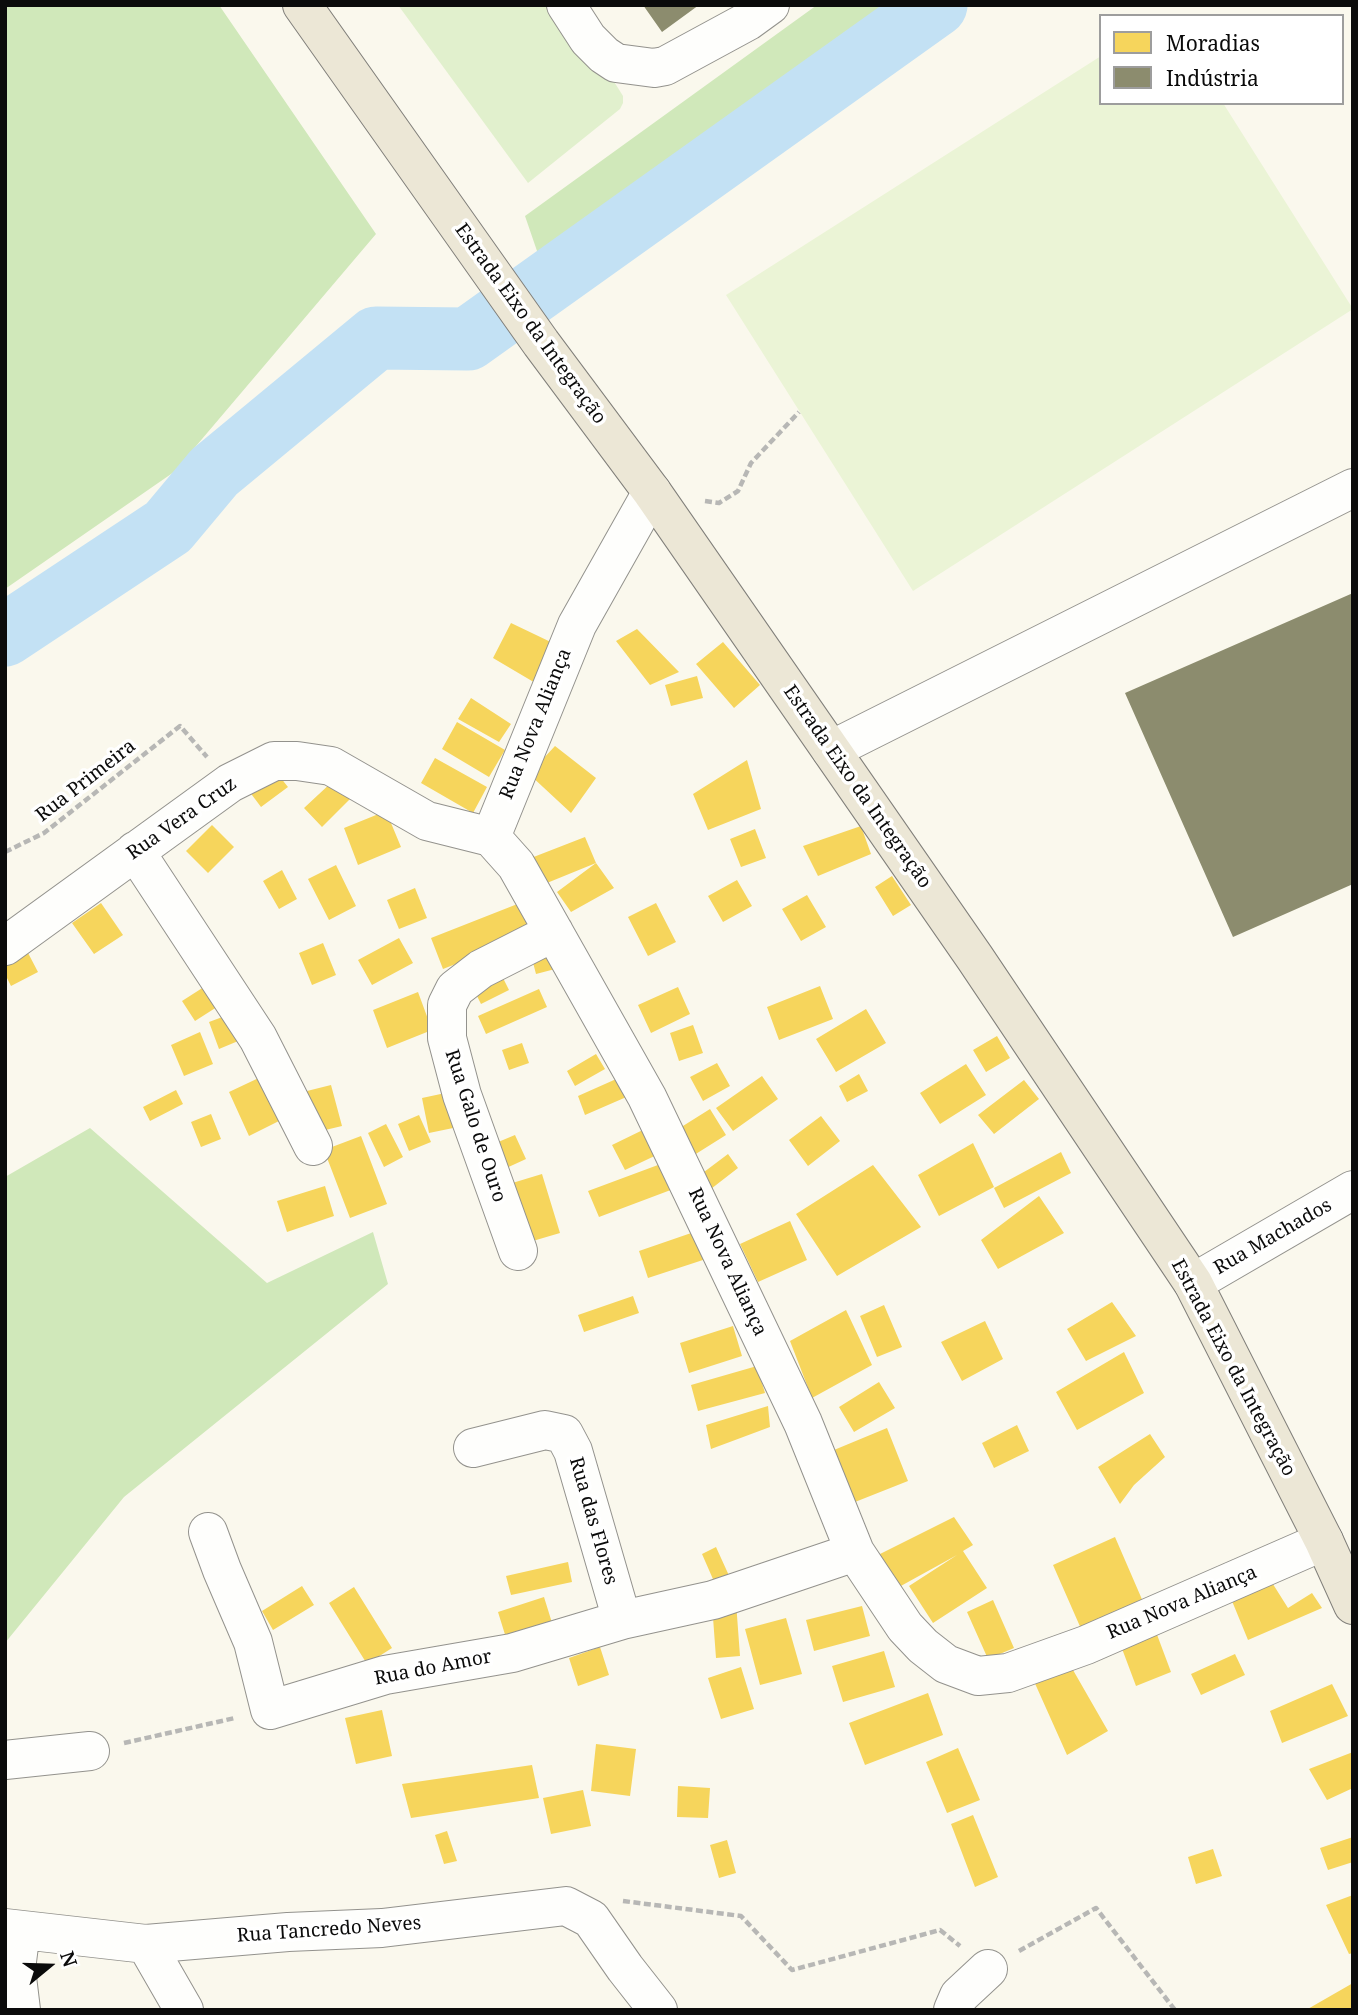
<!DOCTYPE html>
<meta charset="utf-8">
<style>
body{margin:0}
#map{position:relative;width:1358px;height:2015px;overflow:hidden;background:#faf8ed;font-family:"Noto Serif",serif}
canvas{display:block}
.frame{position:absolute;inset:0;border:7px solid #0b0b0b;pointer-events:none}
.legend{position:absolute;left:1099px;top:14px;width:245px;height:91px;box-sizing:border-box;background:#fff;border:2px solid #9d9d9d;margin:0;padding:9px 12px;list-style:none;font-size:21px;color:#0b0b0b}
.legend li{display:flex;align-items:center;gap:14px;height:35px}
.legend b{width:35px;border:2px solid #9d9d9d}
.north{position:absolute;left:14px;top:1931px;width:70px;height:70px;-webkit-text-stroke:5px #fff;paint-order:stroke;rotate:71deg;font-size:19px;font-weight:700;line-height:28px;text-align:center;color:#0b0b0b}
.north::after{content:'';display:block;margin:auto;width:24px;height:32px;background:#0b0b0b;clip-path:polygon(50% 0,100% 100%,50% 72%,0 100%)}
</style>
<div id="map">
<canvas width="1358" height="2015"></canvas>
<div class="frame"></div>
<ul class="legend">
<li><b style="height:19px;background:#f6d55c"></b>Moradias</li>
<li><b style="height:19px;background:#8c8c6e"></b>Indústria</li>
</ul>
<div class="north">N</div>
</div>
<script>
const ctx = document.querySelector('canvas').getContext('2d');
ctx.lineJoin = 'round';
function fillPath(path, color) {
  ctx.fillStyle = color;
  ctx.fill(path, 'evenodd');
}
function toPath(rows) {
  const path = new Path2D();
  for (const r of rows) {
    path.moveTo(r[0], r[1]);
    for (let i = 2; i < r.length; i += 2) path.lineTo(r[i], r[i + 1]);
  }
  return path;
}
function stroke(path, color, width, dash) {
  ctx.strokeStyle = color;
  ctx.lineWidth = width;
  ctx.lineCap = dash ? 'butt' : 'round';
  ctx.setLineDash(dash || []);
  ctx.stroke(path);
}
function drawText(font, color, halo, rows, align = 'center') {
  ctx.font = font + ' "Noto Serif",serif';
  ctx.lineWidth = 7;
  ctx.setLineDash([]);
  ctx.textBaseline = 'middle';
  ctx.strokeStyle = halo;
  ctx.fillStyle = color;
  for (const [text, x, y, turn = 0] of rows) {
    ctx.save();
    ctx.translate(x, y);
    ctx.rotate((+turn || 0) * Math.PI / 180);
    ctx.textAlign = isNaN(turn) ? turn : align;
    if (halo) ctx.strokeText(text, 0, 0);
    ctx.fillText(text, 0, 0);
    ctx.restore();
  }
}
const green = toPath([
 [398,5,566,5,623,96,623,103,620,109,528,183]
]);
const forest = toPath([
 [5,5,219,5,376,234,174,472,5,589],
 [817,5,936,5,548,283,525,216],
 [90,1128,267,1283,373,1232,388,1284,124,1497,5,1643,5,1177]
]);
const pitch = toPath([
 [1101,56,1101,103,1223,103,1353,309,913,591,726,295]
]);
const homes = toPath([
 [511,623,557,645,537,684,493,658],
 [637,629,679,672,650,685,616,641],
 [723,642,760,685,734,708,696,664],
 [697,676,703,698,671,706,665,685],
 [471,698,511,724,499,742,458,719],
 [457,722,505,750,489,777,442,749],
 [555,746,596,778,571,813,529,774],
 [435,758,487,787,473,813,421,783],
 [747,760,761,809,708,830,693,794],
 [272,767,288,787,261,807,246,787],
 [333,781,350,799,322,827,304,808],
 [386,811,401,847,358,865,344,828],
 [212,825,234,847,208,873,186,851],
 [861,826,871,854,818,876,803,846],
 [755,829,766,858,741,867,730,839],
 [585,837,596,863,542,885,531,858],
 [596,863,614,888,571,912,557,892],
 [336,865,356,906,329,920,308,879],
 [282,870,297,899,279,909,263,881],
 [892,876,911,905,893,916,875,887],
 [737,880,752,906,723,922,708,896],
 [415,888,427,918,399,929,387,900],
 [807,895,826,927,801,941,782,909],
 [101,903,123,935,94,954,72,923],
 [520,903,532,934,443,969,431,938],
 [656,903,676,942,648,956,628,917],
 [399,938,413,963,372,985,358,960],
 [323,943,336,975,312,985,299,953],
 [553,945,559,968,536,974,530,951],
 [27,951,38,972,11,986,5,974,5,961],
 [501,974,509,990,481,1004,473,988],
 [207,985,220,1005,195,1021,182,1001],
 [820,986,833,1019,779,1040,767,1007],
 [678,987,690,1014,651,1033,638,1005],
 [539,989,547,1007,486,1034,478,1016],
 [418,992,432,1030,387,1048,373,1010],
 [866,1009,886,1043,836,1072,816,1039],
 [233,1013,243,1039,219,1049,209,1022],
 [693,1025,703,1053,679,1061,670,1033],
 [200,1032,213,1064,184,1076,171,1045],
 [997,1036,1010,1058,986,1072,973,1050],
 [522,1043,529,1063,509,1070,502,1050],
 [596,1054,605,1069,575,1086,567,1071],
 [717,1063,730,1086,703,1101,690,1077],
 [966,1064,986,1095,940,1124,920,1093],
 [859,1074,868,1091,847,1102,839,1086],
 [265,1075,285,1118,249,1136,229,1092],
 [623,1076,631,1095,585,1115,578,1096],
 [762,1076,778,1099,733,1131,716,1108],
 [1024,1080,1039,1099,994,1134,978,1115],
 [331,1085,342,1126,317,1132,307,1091],
 [176,1090,183,1104,150,1121,143,1107],
 [450,1092,458,1127,429,1133,422,1098],
 [710,1109,726,1135,691,1157,675,1131],
 [211,1114,221,1139,201,1147,191,1122],
 [419,1115,431,1142,409,1151,398,1124],
 [821,1116,840,1141,808,1166,789,1140],
 [386,1124,403,1157,384,1167,368,1133],
 [651,1126,663,1152,625,1170,612,1145],
 [515,1135,526,1159,502,1170,491,1145],
 [361,1136,387,1204,350,1218,324,1150],
 [973,1143,994,1187,939,1216,918,1175],
 [1061,1152,1071,1173,1004,1208,994,1188],
 [728,1154,738,1168,707,1192,696,1178],
 [666,1162,676,1188,599,1217,588,1191],
 [873,1165,921,1227,837,1276,796,1214],
 [542,1174,560,1233,526,1243,509,1184],
 [325,1186,334,1216,287,1232,277,1201],
 [1039,1196,1064,1233,998,1269,981,1240],
 [790,1221,807,1260,758,1282,740,1244],
 [697,1231,706,1259,648,1278,639,1251],
 [633,1296,639,1313,584,1332,578,1315],
 [1112,1302,1136,1336,1086,1361,1067,1329],
 [884,1305,902,1347,877,1357,860,1316],
 [846,1310,872,1365,812,1398,790,1341],
 [985,1321,1003,1359,962,1381,941,1342],
 [733,1326,742,1356,689,1373,680,1343],
 [1124,1352,1144,1393,1077,1430,1056,1392],
 [757,1366,765,1393,698,1411,691,1385],
 [879,1382,895,1408,854,1432,839,1407],
 [768,1406,770,1427,711,1449,706,1425],
 [1017,1425,1029,1451,994,1468,982,1443],
 [887,1428,908,1481,855,1502,834,1450],
 [1150,1434,1165,1457,1134,1485,1120,1504,1098,1467],
 [954,1517,973,1545,963,1551,987,1588,933,1623,909,1586,957,1555,899,1587,878,1555],
 [1115,1537,1144,1604,1082,1631,1053,1565],
 [716,1547,731,1580,716,1586,702,1554],
 [568,1562,572,1582,511,1595,506,1576],
 [1271,1581,1288,1608,1312,1593,1322,1608,1248,1640,1232,1601],
 [302,1586,314,1605,273,1630,262,1611],
 [354,1587,392,1648,367,1664,329,1603],
 [544,1597,553,1626,507,1641,498,1612],
 [993,1600,1014,1648,988,1659,967,1612],
 [736,1602,740,1656,716,1658,712,1604],
 [862,1606,870,1636,814,1651,806,1620],
 [786,1618,802,1674,760,1685,745,1629],
 [1156,1632,1171,1672,1136,1686,1121,1646],
 [600,1647,609,1675,578,1686,569,1658],
 [884,1651,895,1687,843,1702,832,1666],
 [1235,1654,1245,1675,1201,1695,1191,1674],
 [1069,1663,1108,1731,1067,1755,1033,1679],
 [741,1667,754,1709,721,1719,708,1678],
 [1332,1684,1348,1716,1282,1743,1270,1711],
 [928,1693,943,1735,865,1765,849,1723],
 [382,1710,392,1756,356,1764,345,1718],
 [596,1744,636,1749,630,1796,591,1791],
 [958,1748,980,1800,947,1813,926,1762],
 [1353,1752,1353,1788,1327,1800,1309,1769],
 [532,1765,539,1798,411,1818,402,1784],
 [678,1786,710,1788,708,1818,677,1817],
 [583,1790,591,1826,551,1834,543,1798],
 [973,1815,998,1877,975,1887,951,1824],
 [447,1831,457,1861,444,1864,435,1835],
 [1353,1837,1353,1862,1328,1870,1320,1848],
 [727,1840,736,1873,719,1878,710,1845],
 [1213,1849,1222,1876,1196,1884,1188,1857],
 [1353,1895,1353,1953,1349,1954,1326,1905],
 [1353,1983,1353,2010,1306,2010]
]);
const industry = toPath([
 [643,5,699,5,662,32],
 [1353,593,1353,884,1233,937,1125,693]
]);
const river = toPath([
 [5,635,168,527,214,472,376,338,468,339,936,5]
]);
const path = toPath([
 [705,501,719,503,738,491,751,463,799,412],
 [5,852,44,833,180,726,207,757],
 [124,1743,235,1718],
 [623,1901,741,1916,792,1970,940,1930,960,1946],
 [1019,1951,1096,1908,1175,2010]
]);
const minor = toPath([
 [566,5,588,39,604,55,616,63,654,68,665,66,748,21,770,5],
 [831,750,1353,488],
 [491,837,516,865,647,1097,803,1423,855,1552,905,1627,923,1646,946,1664,978,1676,1008,1673,1086,1645,1324,1541],
 [491,837,577,625,652,492],
 [135,851,258,1038,313,1146],
 [5,946,230,783,274,761,297,761,331,766,427,821,491,837],
 [518,1251,462,1095,447,1038,447,1005,455,989,481,969,554,932],
 [1193,1283,1353,1190],
 [473,1448,545,1430,564,1434,573,1451,622,1620],
 [208,1532,222,1570,253,1642,270,1710,385,1675,512,1653,622,1620,713,1600,855,1552],
 [5,1760,90,1751],
 [5,1928,146,1944,288,1932,382,1928,566,1906,591,1919,625,1968,658,2010],
 [146,1944,184,2010],
 [21,2010,16,1969,21,1930],
 [953,2010,959,1996,988,1969]
]);
const major = toPath([
 [302,5,541,343,652,492,975,958,1193,1283,1324,1541,1353,1605]
]);
const streetNames = [
 ["Estrada Eixo da Integração",530,324,54],
 ["Rua Nova Aliança",536,724,-68],
 ["Rua Primeira",86,781,-38],
 ["Estrada Eixo da Integração",857,787,55],
 ["Rua Vera Cruz",182,819,-35],
 ["Rua Galo de Ouro",475,1126,72],
 ["Rua Machados",1273,1237,-30],
 ["Rua Nova Aliança",727,1262,65],
 ["Estrada Eixo da Integração",1233,1368,62],
 ["Rua das Flores",593,1521,74],
 ["Rua Nova Aliança",1182,1603,-23],
 ["Rua do Amor",433,1668,-11],
 ["Rua Tancredo Neves",329,1930,-4]
];
fillPath(green, '#e1f0cd');
fillPath(forest, '#d0e8ba');
fillPath(pitch, '#ebf4d6');
fillPath(homes, '#f6d55c');
fillPath(industry, '#8c8c6e');
stroke(river, '#c3e1f4', 63);
stroke(minor, '#93928d', 40);
stroke(major, '#807f7a', 40);
stroke(path, '#b7b7b5', 4.5, [7, 3.5]);
stroke(minor, '#fefefc', 38);
stroke(major, '#ece7d6', 38);
drawText('19px', '#0b0b0b', '#fff', streetNames);
</script>
